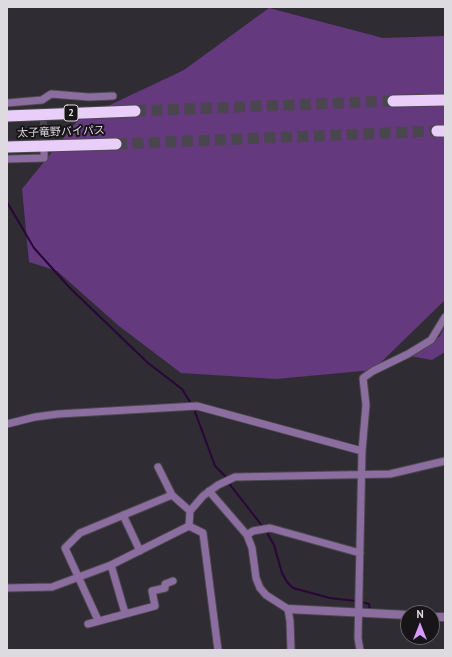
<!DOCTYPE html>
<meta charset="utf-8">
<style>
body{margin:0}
#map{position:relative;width:452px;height:657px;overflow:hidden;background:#302c33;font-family:"PT Sans",sans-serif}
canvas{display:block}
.frame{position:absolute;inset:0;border:8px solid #dedbe0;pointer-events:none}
.north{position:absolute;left:400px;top:605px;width:40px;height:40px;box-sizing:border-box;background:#171518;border:1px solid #676468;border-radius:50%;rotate:0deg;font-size:11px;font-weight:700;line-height:16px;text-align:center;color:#dedbe0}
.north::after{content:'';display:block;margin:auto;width:14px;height:18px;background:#d79bf9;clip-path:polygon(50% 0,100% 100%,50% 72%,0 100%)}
</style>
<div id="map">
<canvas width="452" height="657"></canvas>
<div class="frame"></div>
<div class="north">N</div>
</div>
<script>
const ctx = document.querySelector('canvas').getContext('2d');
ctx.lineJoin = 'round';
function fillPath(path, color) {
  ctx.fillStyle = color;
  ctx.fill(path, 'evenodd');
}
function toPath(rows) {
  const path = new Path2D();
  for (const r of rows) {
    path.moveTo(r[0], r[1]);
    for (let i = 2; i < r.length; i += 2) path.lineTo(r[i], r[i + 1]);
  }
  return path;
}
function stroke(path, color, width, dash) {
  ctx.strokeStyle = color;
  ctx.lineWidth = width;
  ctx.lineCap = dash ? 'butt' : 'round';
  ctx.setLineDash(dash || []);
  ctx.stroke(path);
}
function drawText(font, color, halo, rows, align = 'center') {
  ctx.font = font + ' "PT Sans","Noto Sans JP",sans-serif';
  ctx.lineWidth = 4;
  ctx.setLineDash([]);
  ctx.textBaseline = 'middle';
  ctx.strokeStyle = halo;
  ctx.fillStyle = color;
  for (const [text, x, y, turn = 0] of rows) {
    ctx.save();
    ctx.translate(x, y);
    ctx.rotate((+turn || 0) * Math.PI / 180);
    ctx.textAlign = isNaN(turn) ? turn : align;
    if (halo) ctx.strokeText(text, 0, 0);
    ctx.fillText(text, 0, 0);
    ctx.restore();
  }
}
const green = toPath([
 [269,8,383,38,445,36,445,300,373,370,276,379,181,373,119,326,57,271,29,262,22,189,78,120,184,70],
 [445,326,445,352,432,360,410,356,440,336]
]);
const stream = toPath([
 [7,202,34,248,70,288,148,363,182,389,192,405],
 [194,409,215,466,227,478,231,486,263,527],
 [266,531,274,545,282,573,287,582,293,588,330,598,356,601],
 [361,602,369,604,370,611]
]);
const minorTunnel = toPath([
 [43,108,44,150]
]);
const trunkTunnel = toPath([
 [135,111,393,101],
 [116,144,437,131]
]);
const minor = toPath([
 [7,103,42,100,51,94,89,97,113,96],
 [7,159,44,158,44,152],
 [7,424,35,417,58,414,197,406,362,451],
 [158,467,172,495,190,511],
 [209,491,247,535,252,548,256,578,260,588,266,595,288,609,290,621,291,650],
 [123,515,140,551],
 [189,526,190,511,203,496,218,485,235,477,390,474,445,461],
 [189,526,203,533,218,650],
 [247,535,253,531,270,528,360,553],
 [111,565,125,613],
 [7,588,52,587,111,565,189,526],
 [98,620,65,548,80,533,172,495],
 [88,624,155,606,152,591,165,588,165,584,173,581],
 [360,650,358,638,362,451,366,405,363,378,373,371,408,354,431,340,445,317]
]);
const tertiary = toPath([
 [288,609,408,615],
 [432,617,445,617]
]);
const trunk = toPath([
 [393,101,445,100],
 [7,116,135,111],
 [437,131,445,131],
 [7,147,116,144]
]);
const shields = [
 [71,113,14]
];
const shieldNames = [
 ["2",71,113]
];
const streetNames = [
 ["太子竜野バイパス",61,132,-2]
];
fillPath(green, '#65397d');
stroke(stream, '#2a053a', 2);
stroke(minorTunnel, '#4a464d', 7, [7, 3.5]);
stroke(trunkTunnel, '#4a464d', 11, [11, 5.5]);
stroke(minor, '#4c484f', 9);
stroke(tertiary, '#4c484f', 10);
stroke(trunk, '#4c484f', 13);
stroke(minor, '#8c6d9f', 7);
stroke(tertiary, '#8c6d9f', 8);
stroke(trunk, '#e8cef8', 11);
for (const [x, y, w] of shields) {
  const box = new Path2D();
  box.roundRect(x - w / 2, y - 8, w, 16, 3);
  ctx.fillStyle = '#171518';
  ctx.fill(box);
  stroke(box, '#dedbe0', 1);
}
drawText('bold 10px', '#dedbe0', null, shieldNames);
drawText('11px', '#dedbe0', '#171518', streetNames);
</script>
